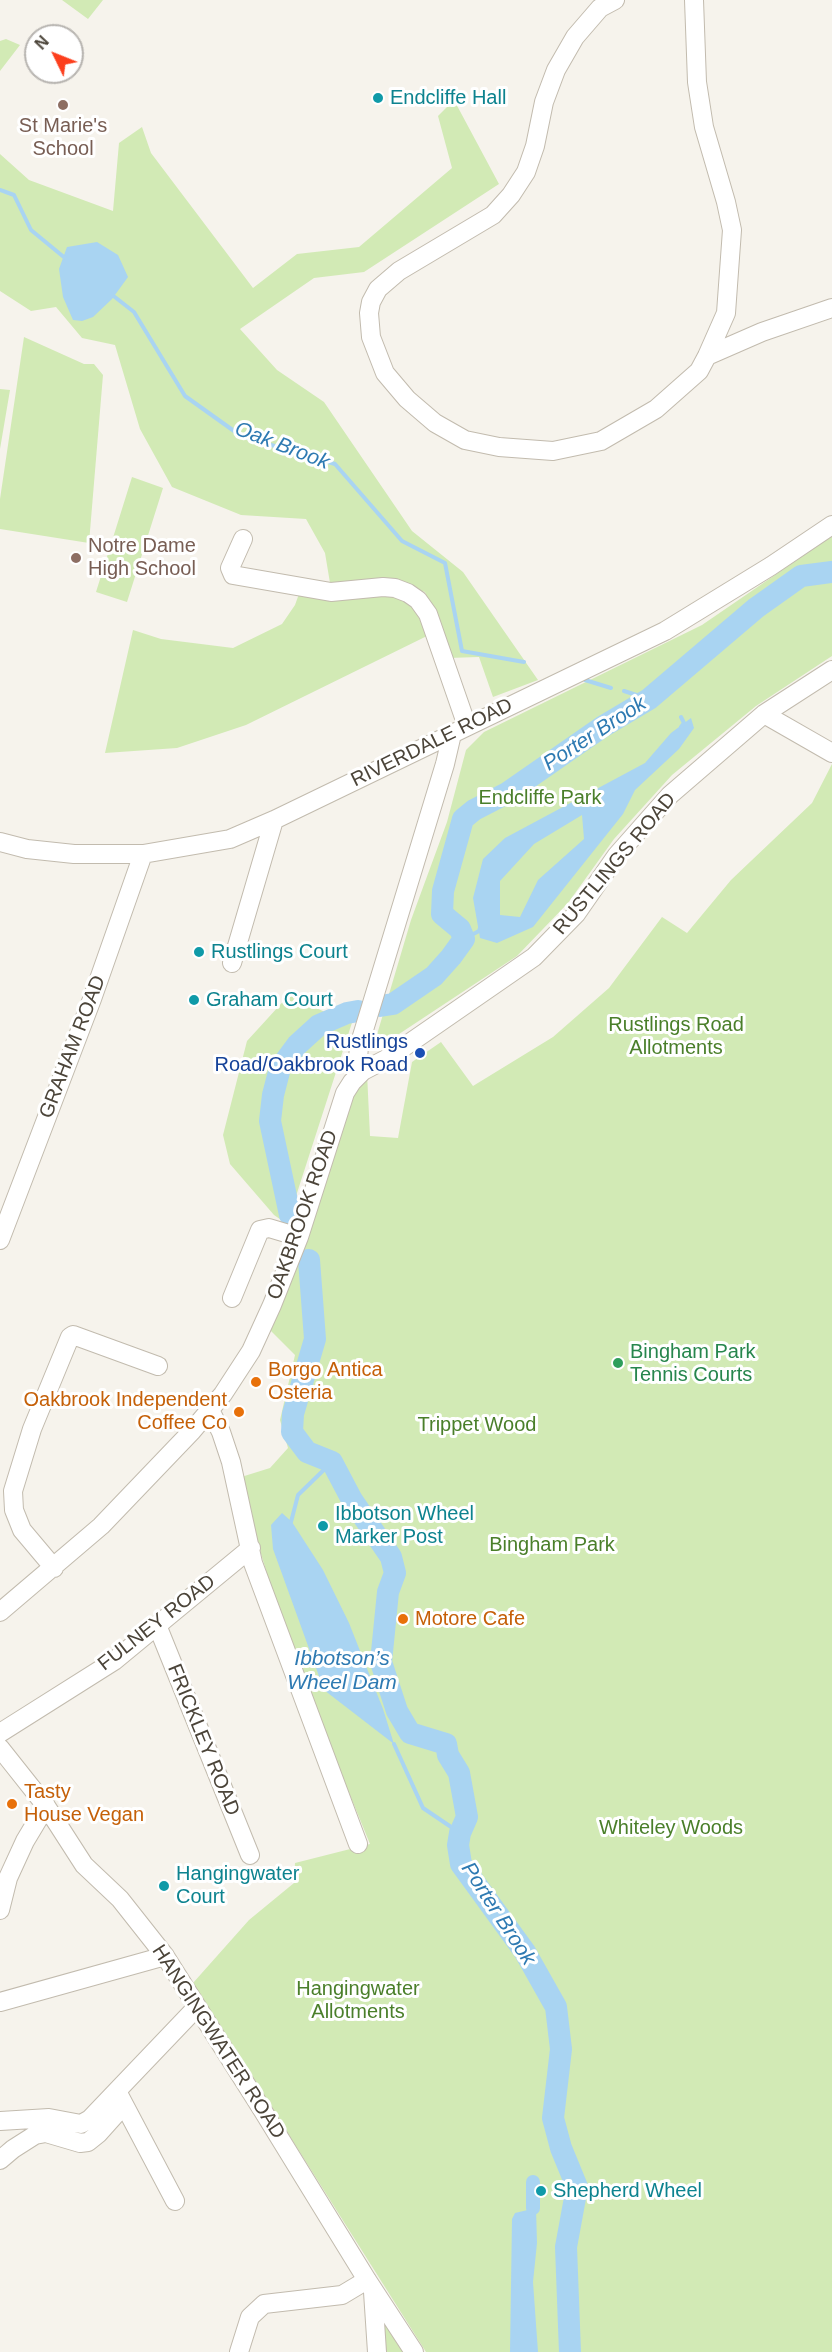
<!DOCTYPE html>
<meta charset="utf-8">
<style>
body{margin:0}
#map{position:relative;width:832px;height:2352px;overflow:hidden;background:#f6f3ec;font-family:Arial,sans-serif}
canvas{display:block}
.north{position:absolute;left:24px;top:24px;width:60px;height:60px;box-sizing:border-box;background:#fff;border:2px solid #b7b4b0;border-radius:50%;rotate:313deg;font-size:16px;font-weight:700;line-height:24px;text-align:center;color:#4b4439}
.north::after{content:'';display:block;margin:auto;width:21px;height:27px;background:#fc3f1d;clip-path:polygon(50% 0,100% 100%,50% 72%,0 100%)}
</style>
<div id="map">
<canvas width="832" height="2352"></canvas>
<div class="north">N</div>
</div>
<script>
const ctx = document.querySelector('canvas').getContext('2d');
ctx.lineJoin = 'round';
function fillPath(path, color) {
  ctx.fillStyle = color;
  ctx.fill(path, 'evenodd');
}
function toPath(rows) {
  const path = new Path2D();
  for (const r of rows) {
    path.moveTo(r[0], r[1]);
    for (let i = 2; i < r.length; i += 2) path.lineTo(r[i], r[i + 1]);
  }
  return path;
}
function stroke(path, color, width, dash) {
  ctx.strokeStyle = color;
  ctx.lineWidth = width;
  ctx.lineCap = dash ? 'butt' : 'round';
  ctx.setLineDash(dash || []);
  ctx.stroke(path);
}
function drawText(font, color, halo, rows, align = 'center') {
  ctx.font = font + ' Arial,sans-serif';
  ctx.lineWidth = 6;
  ctx.setLineDash([]);
  ctx.textBaseline = 'middle';
  ctx.strokeStyle = halo;
  ctx.fillStyle = color;
  for (const [text, x, y, turn = 0] of rows) {
    ctx.save();
    ctx.translate(x, y);
    ctx.rotate((+turn || 0) * Math.PI / 180);
    ctx.textAlign = isNaN(turn) ? turn : align;
    if (halo) ctx.strokeText(text, 0, 0);
    ctx.fillText(text, 0, 0);
    ctx.restore();
  }
}
const green = toPath([
 [62,0,103,0,88,19],
 [6,39,20,45,0,71,0,41],
 [454,100,499,184,364,272,314,278,240,329,277,370,324,402,412,531,463,572,538,680,493,697,479,657,448,658,425,592,387,579,409,601,429,635,246,725,177,748,105,753,133,630,161,639,233,648,282,624,295,605,304,580,330,583,325,553,306,519,241,515,172,487,140,429,115,345,82,338,56,307,31,311,0,291,0,154,29,180,113,211,119,143,142,127,151,153,253,288,297,254,359,247,452,168,438,116],
 [24,337,84,364,94,364,103,375,89,543,0,529,0,499],
 [0,389,10,390,0,449],
 [132,477,163,488,127,602,96,592],
 [832,536,832,656,756,706,672,775,614,839,568,903,517,956,396,1036,375,1049,373,1048,411,920,447,822,466,750,484,732,702,625],
 [832,764,832,2352,426,2352,193,1983,249,1920,294,1883,295,1863,370,1844,289,1646,238,1478,270,1468,288,1448,280,1420,295,1355,269,1329,348,1093,367,1073,370,1136,398,1138,412,1062,441,1042,473,1086,553,1037,609,988,662,917,687,933,731,880,812,803],
 [289,995,329,1014,358,1004,287,1224,274,1215,230,1164,223,1135,247,1041],
 [384,2316,406,2352,386,2352]
]);
const water = toPath([
 [97,242,118,255,128,277,112,299,93,317,82,321,73,320,63,297,59,269,67,247],
 [691,718,694,728,679,749,635,790,623,814,533,927,497,943,480,938,473,898,483,859,505,838,645,763,671,733],
 [582,815,584,839,538,880,520,917,500,915,500,881,534,844],
 [282,1513,292,1522,323,1570,349,1623,383,1709,394,1744,324,1690,273,1549,271,1525],
 [536,2208,537,2243,533,2282,538,2352,510,2352,512,2219,515,2213]
]);
const stream = toPath([
 [0,190,14,195,31,230,65,258],
 [111,294,134,312,185,396,241,436,335,464,402,541,445,563,462,651,524,662],
 [585,680,611,688],
 [665,686,667,691],
 [624,691,649,699],
 [681,717,684,723,681,727],
 [464,939,479,931,480,928],
 [291,1522,298,1495,332,1462],
 [394,1744,423,1808,460,1833]
]);
const canal = toPath([
 [533,2208,533,2182]
]);
const river = toPath([
 [380,1006,393,1004,434,976,451,957,464,939,460,929,442,914,443,891,463,819,474,810,507,793,602,727,649,699,756,608,801,576,832,572],
 [290,1215,270,1121,273,1095,280,1068,297,1045,319,1025,347,1013,358,1011],
 [309,1260,315,1339,293,1414,292,1432,307,1452,332,1462,352,1500,391,1557,395,1573,388,1592,381,1662,397,1711,410,1733,446,1744,448,1755,459,1773,467,1817,460,1833,458,1845,461,1864,525,1952,556,2007,561,2049,553,2118,561,2148,577,2187,566,2247,570,2352]
]);
const minor = toPath([
 [615,0,600,8,575,37,556,70,544,102,535,146,526,172,511,195,493,215,399,271,378,289,371,302,369,313,371,337,385,373,407,399,435,423,465,440,499,447,553,451,601,441,656,409,699,371,707,356,726,313,732,230,726,202,704,127,697,82,694,0],
 [707,356,762,332,832,308],
 [243,539,230,568,233,575,331,592,383,587,395,588,408,593,418,600,428,614,467,726],
 [764,714,832,753],
 [0,842,27,849,74,854,143,854,230,839,274,820,665,631,771,566,832,525],
 [232,963,274,820],
 [363,1071,358,1059,359,1046,445,764,452,734],
 [0,1240,92,999,143,854],
 [232,1298,260,1230,269,1228,299,1237],
 [210,1410,221,1432,231,1462,253,1563,358,1844],
 [54,1568,22,1530,14,1510,13,1491,32,1429,70,1337,73,1335,158,1366],
 [0,1612,101,1526,192,1431,223,1394,251,1351,272,1305,299,1237,345,1093,352,1082,363,1071,388,1058,534,957,576,914,617,855,670,795,764,714,832,670],
 [157,1625,250,1855],
 [0,1733,114,1661,251,1548],
 [0,1748,46,1806,84,1865,120,1899,165,1956,263,2111,367,2280,414,2352],
 [0,1910,8,1878,25,1841,46,1806],
 [0,2002,165,1956],
 [119,2095,175,2201],
 [0,2121,49,2118,81,2124,90,2119,196,2008],
 [0,2160,13,2149,35,2135,46,2133,80,2143,88,2142,98,2134,124,2105],
 [373,2292,377,2352],
 [239,2352,250,2317,264,2304,342,2295,367,2280]
]);
const markers = [
 [378,98,6,"#0f9aa8"],
 [63,105,6,"#8d6e63"],
 [76,558,6,"#8d6e63"],
 [199,952,6,"#0f9aa8"],
 [194,1000,6,"#0f9aa8"],
 [420,1053,6,"#1a4fb4"],
 [618,1363,6,"#2e9e5b"],
 [256,1382,6,"#e8710a"],
 [239,1412,6,"#e8710a"],
 [323,1526,6,"#0f9aa8"],
 [403,1619,6,"#e8710a"],
 [12,1804,6,"#e8710a"],
 [164,1886,6,"#0f9aa8"],
 [541,2191,6,"#0f9aa8"]
];
const cultureNames = [
 ["Endcliffe Hall",390,98],
 ["Rustlings Court",211,952],
 ["Graham Court",206,1000],
 ["Ibbotson Wheel",335,1514],
 ["Marker Post",335,1537],
 ["Hangingwater",176,1874],
 ["Court",176,1897],
 ["Shepherd Wheel",553,2191]
];
const educationNames = [
 ["St Marie's",63,126],
 ["School",63,149],
 ["Notre Dame",88,546,"left"],
 ["High School",88,569,"left"]
];
const streetNames = [
 ["RIVERDALE ROAD",432,743,-26],
 ["RUSTLINGS ROAD",615,864,-50],
 ["GRAHAM ROAD",73,1047,-69],
 ["OAKBROOK ROAD",303,1215,-71],
 ["FULNEY ROAD",157,1623,-38],
 ["FRICKLEY ROAD",203,1740,68],
 ["HANGINGWATER ROAD",218,2042,57]
];
const parkNames = [
 ["Endcliffe Park",540,798],
 ["Rustlings Road",676,1025],
 ["Allotments",676,1048],
 ["Trippet Wood",477,1425],
 ["Bingham Park",552,1545],
 ["Whiteley Woods",671,1828],
 ["Hangingwater",358,1989],
 ["Allotments",358,2012]
];
const transitNames = [
 ["Rustlings",408,1042],
 ["Road/Oakbrook Road",408,1065]
];
const leisureNames = [
 ["Bingham Park",630,1352],
 ["Tennis Courts",630,1375]
];
const foodNames = [
 ["Borgo Antica",268,1370],
 ["Osteria",268,1393],
 ["Oakbrook Independent",227,1400,"right"],
 ["Coffee Co",227,1423,"right"],
 ["Motore Cafe",415,1619],
 ["Tasty",24,1792],
 ["House Vegan",24,1815]
];
const waterNames = [
 ["Oak Brook",282,446,21],
 ["Porter Brook",595,734,-33],
 ["Ibbotson’s",342,1659],
 ["Wheel Dam",342,1683],
 ["Porter Brook",498,1914,57]
];
fillPath(green, '#d2eab5');
fillPath(water, '#a9d4f2');
stroke(stream, '#a9d4f2', 4);
stroke(canal, '#a9d4f2', 14);
stroke(river, '#a9d4f2', 22);
stroke(minor, '#c2bbae', 20);
stroke(minor, '#fff', 18);
for (const [x, y, r, color] of markers) {
  const dot = new Path2D();
  dot.arc(x, y, r, 0, 2 * Math.PI);
  ctx.fillStyle = color;
  ctx.fill(dot);
  stroke(dot, '#fff', 2);
}
drawText('20px', '#0d838f', '#fff', cultureNames, 'left');
drawText('20px', '#785e54', '#fff', educationNames);
drawText('20px', '#4b4439', '#fff', streetNames);
drawText('20px', '#4a7f2a', '#fff', parkNames);
drawText('20px', '#164399', '#fff', transitNames, 'right');
drawText('20px', '#27864d', '#fff', leisureNames, 'left');
drawText('20px', '#c56008', '#fff', foodNames, 'left');
drawText('italic 21px', '#2e7ab2', '#fff', waterNames);
</script>
